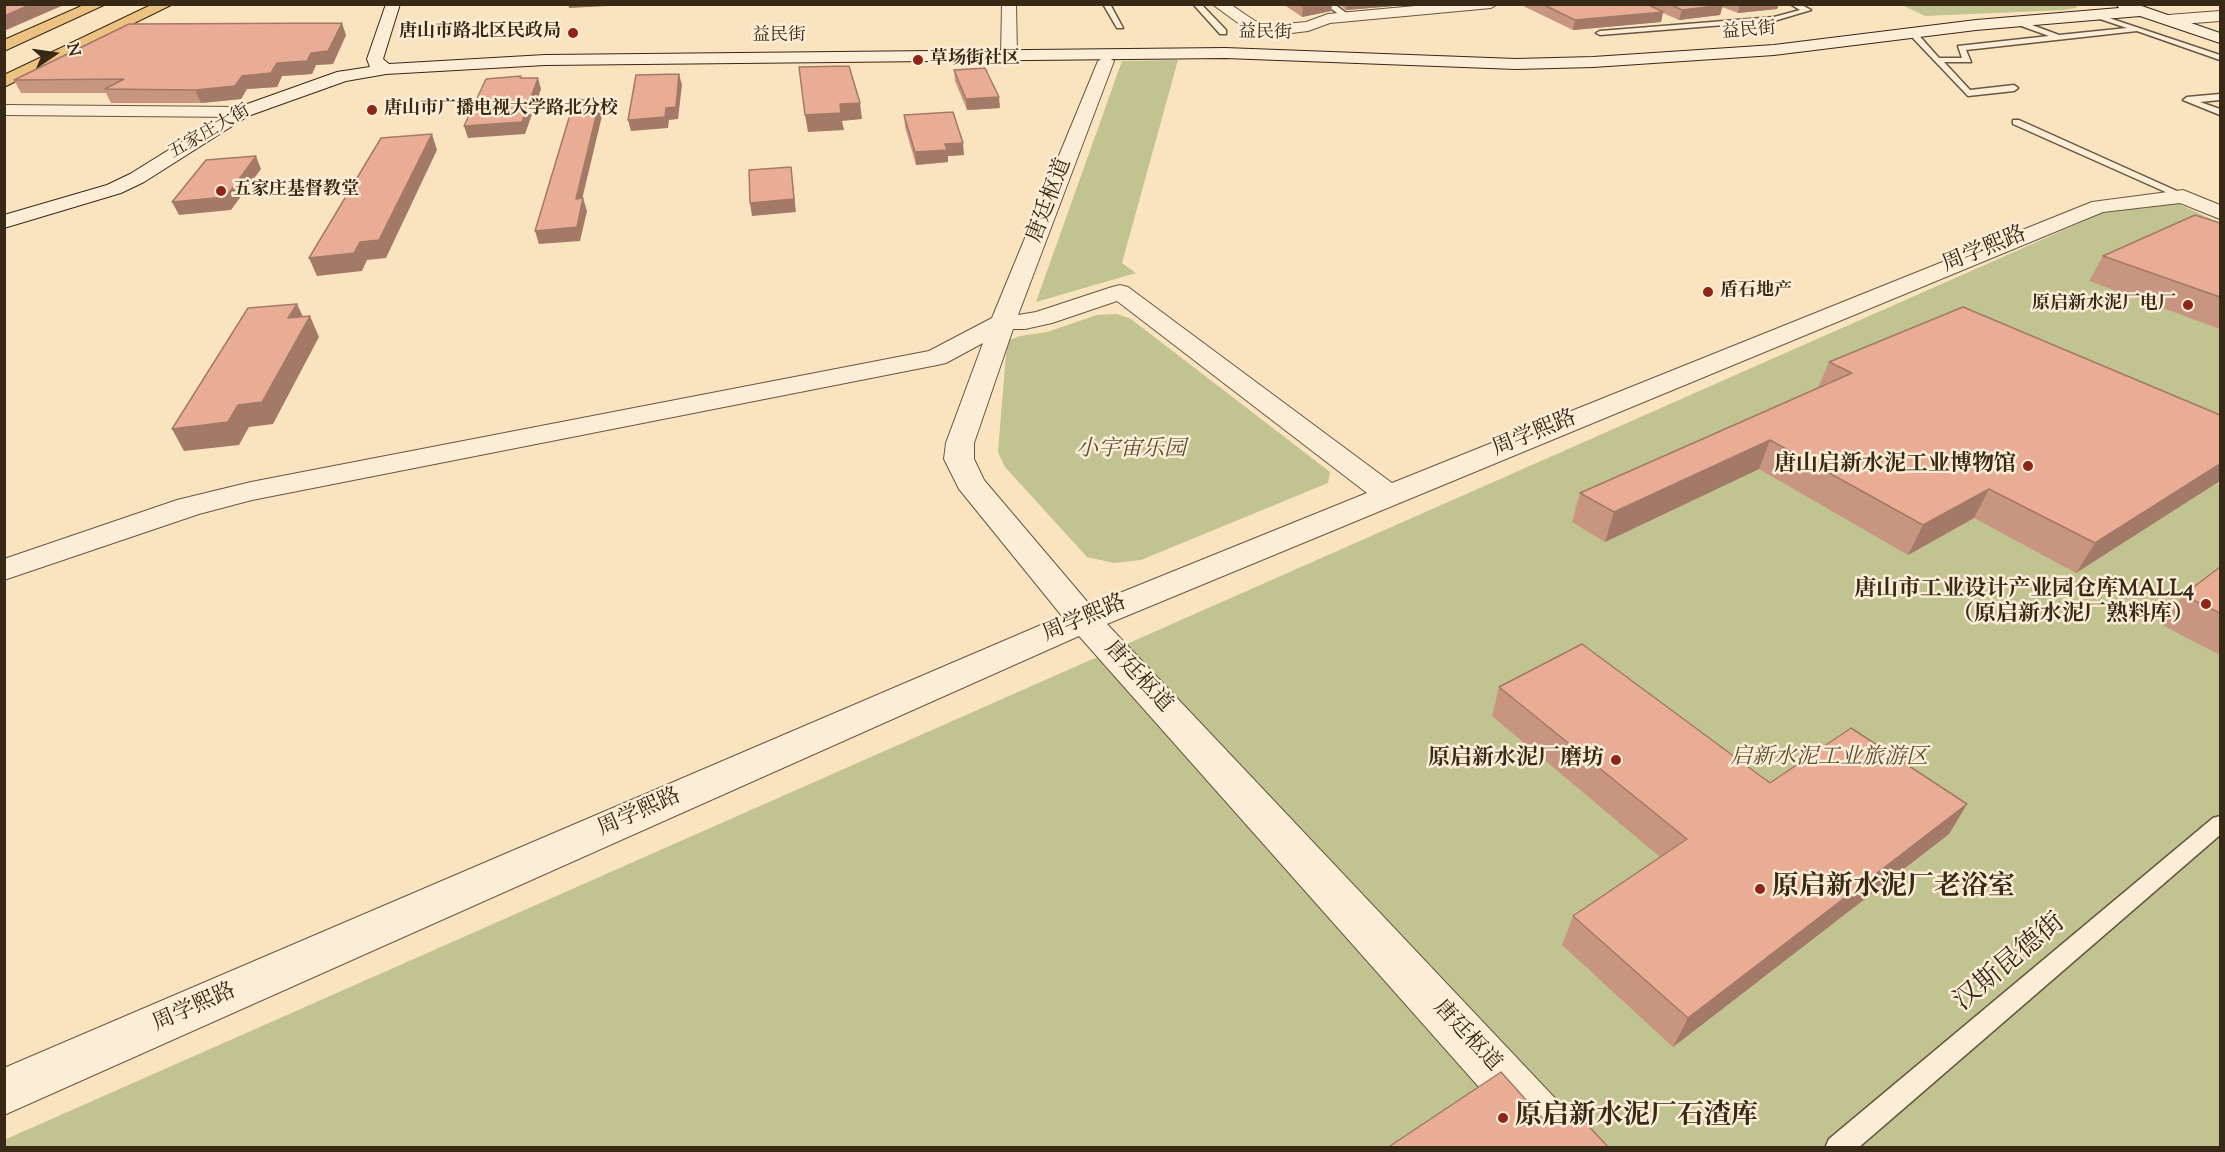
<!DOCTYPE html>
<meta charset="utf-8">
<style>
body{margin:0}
#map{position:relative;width:2225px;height:1152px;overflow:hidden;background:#fae4c0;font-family:"Sorts Mill Goudy",serif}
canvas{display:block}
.frame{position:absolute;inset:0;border:6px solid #382816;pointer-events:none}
.north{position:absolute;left:24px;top:24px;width:60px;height:60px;-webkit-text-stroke:4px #fcedd6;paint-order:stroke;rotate:77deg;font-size:16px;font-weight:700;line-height:24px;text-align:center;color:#382816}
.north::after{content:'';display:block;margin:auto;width:21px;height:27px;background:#382816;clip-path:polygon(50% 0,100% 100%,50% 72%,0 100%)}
</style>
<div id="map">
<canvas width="2225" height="1152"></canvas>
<div class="frame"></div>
<div class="north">N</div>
</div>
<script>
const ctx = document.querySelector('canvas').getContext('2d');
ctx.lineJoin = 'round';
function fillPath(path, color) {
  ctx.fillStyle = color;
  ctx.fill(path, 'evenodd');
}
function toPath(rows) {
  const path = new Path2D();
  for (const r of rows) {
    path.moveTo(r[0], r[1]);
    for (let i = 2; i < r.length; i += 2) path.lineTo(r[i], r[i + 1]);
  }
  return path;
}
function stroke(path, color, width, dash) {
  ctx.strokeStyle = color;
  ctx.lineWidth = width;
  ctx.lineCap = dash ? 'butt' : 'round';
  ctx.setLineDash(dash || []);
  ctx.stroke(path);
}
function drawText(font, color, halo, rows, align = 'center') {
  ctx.font = font + ' "Sorts Mill Goudy","Noto Serif SC",serif';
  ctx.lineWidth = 5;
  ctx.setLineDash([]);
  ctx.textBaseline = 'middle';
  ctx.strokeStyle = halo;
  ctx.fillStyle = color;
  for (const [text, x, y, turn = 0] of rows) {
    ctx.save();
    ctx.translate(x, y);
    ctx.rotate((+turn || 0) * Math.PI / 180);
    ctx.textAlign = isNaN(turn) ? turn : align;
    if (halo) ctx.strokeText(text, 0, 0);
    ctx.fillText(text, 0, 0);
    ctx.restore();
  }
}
const green = toPath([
 [1902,5,2078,5,2076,8,2064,10,1925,16],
 [1178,60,1122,263,1136,273,1036,302,1122,61],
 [2172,201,2220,223,2220,1147,5,1148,4,1140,2100,214,2132,205],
 [1117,314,1131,319,1330,472,1328,483,1141,560,1114,563,1087,557,1005,467,998,452,1007,341,1020,336,1047,332,1097,315]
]);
const lane = toPath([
 [1103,4,1110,4,1123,28,1117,28,1103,4],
 [1193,4,1201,4,1226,30,1226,34,1220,34,1193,4],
 [1325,4,1334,4,1352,17,1345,19,1325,4],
 [1790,4,1800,4,1811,10,1774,21,1600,35,1596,33,1600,31,1774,17,1800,10,1790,4],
 [2094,13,2220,55,2220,60,2137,31,1966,50,1971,62,1944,62,1970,90,2014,85,2018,88,2014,91,1968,96,1909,34,1916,32,1939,58,1962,58,1958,46,2049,36,2013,23,2013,19,2016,19,2059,35,2127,28,2094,17,2094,13],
 [2220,94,2220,100,2200,102,2220,109,2220,115,2183,100,2187,97,2220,94],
 [2013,120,2019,120,2188,196,2179,198,2013,124,2013,120],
 [2220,816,2220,835,1858,1148,1825,1148,1829,1139,2213,818,2220,816]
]);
const street = toPath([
 [1002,4,1016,4,1017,56,1009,61,1001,56,1002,4],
 [1212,4,1230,4,1255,21,1275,25,1306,22,1328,14,1437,4,1498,4,1491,8,1330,23,1308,31,1275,35,1245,28,1212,4],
 [2220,11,2220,21,2168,25,2160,20,2168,15,2220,11],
 [1106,56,1114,61,1018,315,1036,312,1112,287,1120,285,1128,287,1392,483,2092,202,2183,190,2220,205,2220,219,2180,203,2103,212,1107,624,1585,1130,1592,1148,1533,1148,1079,636,4,1115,4,1068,1062,616,959,489,944,459,946,443,983,343,946,363,937,365,252,500,199,514,4,580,4,559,177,500,251,482,929,351,992,318,1098,61,1106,56],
 [1117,301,1367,493,1090,605,984,480,974,459,974,443,1013,329,1025,329,1052,323,1117,301],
 [4,105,242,107,248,108,251,112,248,116,242,117,4,115,4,105]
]);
const secondary = toPath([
 [386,4,400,4,383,59,389,64,545,55,1225,48,1516,59,1593,57,1774,45,1976,20,2119,8,2116,4,2136,4,2220,33,2220,43,2140,16,1976,30,1774,55,1593,67,1516,69,1225,58,545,65,386,74,346,81,248,116,144,182,121,193,4,228,4,215,107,185,130,174,236,108,337,72,370,67,367,59,386,4]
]);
const primary = toPath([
 [86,4,106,4,4,51,4,40,86,4],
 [153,4,173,4,4,87,4,75,153,4]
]);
const wall = toPath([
 [1283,4,1332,4,1331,11,1302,17],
 [1339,4,1418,4,1346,10],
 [1519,4,1779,4,1777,9,1738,13,1722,7,1720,15,1679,20,1663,13,1661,22,1573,30],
 [346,35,333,64,316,65,312,74,282,76,277,87,247,89,241,99,201,103,111,103,106,93,21,93,14,80],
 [954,70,1000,108,967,110,955,81],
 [904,115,964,155,948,156,948,162,916,165,905,127],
 [2220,223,2220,329,2089,281,2103,256],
 [1829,362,2220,415,2076,573,1974,518,1908,555,1759,469,1605,542,1572,522,1580,493,1818,388],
 [2220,567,2220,655,2162,625,2183,595],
 [1499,687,1770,783,1967,804,1949,834,1673,1047,1562,945,1573,916,1660,857,1492,716]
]);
const shadedWall = toPath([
 [32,4,66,4,4,31,4,16],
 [568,4,609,4,608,6,569,8],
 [1315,4,1332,4,1331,11,1302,17,1303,7],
 [1347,4,1418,4,1346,10],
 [1740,4,1779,4,1777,9,1738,13],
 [1723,5,1720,15,1679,20,1682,10],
 [1663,12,1661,22,1573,30,1575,20],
 [342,23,346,35,333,64,316,65,312,74,282,76,277,87,247,89,241,99,201,103,195,90,242,76,277,63],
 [679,74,682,85,678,119,669,120,668,128,631,131,628,120],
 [538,78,541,89,525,134,468,138,464,126],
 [999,97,1000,108,967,110,966,99],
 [860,103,862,119,842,121,844,130,808,132,805,115,840,104],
 [599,104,602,116,579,212,576,199],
 [432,134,437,150,386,258,367,260,362,271,317,276,309,258,360,242],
 [963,143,964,155,948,156,948,162,916,165,915,152,945,144],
 [256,156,261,169,231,210,179,215,172,202],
 [791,167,796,212,752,216,750,203],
 [583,198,587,211,580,241,539,244,535,231],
 [297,304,306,323,310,316,319,337,273,424,249,427,239,445,184,451,172,429,288,318],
 [1770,440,1759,469,1605,542,1614,512],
 [2220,464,2220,481,2076,573,2095,543],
 [1989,489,1974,518,1908,555,1923,525],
 [1967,804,1949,834,1673,1047,1688,1018]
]);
const building = toPath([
 [4,4,32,4,4,16,4,4],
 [1300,4,1315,4,1303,7,1300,4],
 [1542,4,1647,4,1663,12,1575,20,1542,4],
 [1670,4,1721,4,1723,5,1682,10,1670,4],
 [342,23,328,51,311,53,307,61,277,63,271,73,242,76,235,86,195,90,105,89,124,79,14,80,129,24,342,23],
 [849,66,860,103,840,104,841,113,805,115,799,67,849,66],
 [985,68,999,97,966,99,954,70,985,68],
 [679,74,676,107,666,108,665,117,628,120,636,75,679,74],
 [521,76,520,78,538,78,522,122,464,126,486,79,521,76],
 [575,98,599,104,576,199,583,198,577,227,535,231,575,98],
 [953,112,963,143,945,144,947,150,915,152,904,115,953,112],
 [432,134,379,240,360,242,354,253,309,258,381,138,432,134],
 [256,156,226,197,172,202,206,160,256,156],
 [791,167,794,199,750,203,749,170,791,167],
 [2195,215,2220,223,2220,297,2103,256,2195,215],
 [297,304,288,318,310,316,262,402,238,405,228,422,172,429,248,308,297,304],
 [1963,307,2220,415,2220,464,2095,543,1989,489,1923,525,1770,440,1614,512,1580,493,1852,373,1829,362,1963,307],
 [2220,567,2220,613,2183,595,2220,567],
 [1582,644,1770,783,1851,728,1967,804,1688,1018,1573,916,1687,839,1499,687,1582,644],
 [1501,1072,1544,1120,1583,1120,1609,1148,1387,1148,1501,1072]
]);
const markers = [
 [573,33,6,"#8f2418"],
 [918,60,6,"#8f2418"],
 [372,110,6,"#8f2418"],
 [221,191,6,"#8f2418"],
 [1708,292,6,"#8f2418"],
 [2188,305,6,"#8f2418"],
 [2028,466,6,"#8f2418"],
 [2206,604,6,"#8f2418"],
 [1616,760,6,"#8f2418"],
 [1760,889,6,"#8f2418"],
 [1503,1118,6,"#8f2418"]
];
const farStreetnames = [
 ["益民街",1749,32,-5],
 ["益民街",1265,34,1],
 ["益民街",779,37],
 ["五家庄大街",210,133,-30]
];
const farPoinames = [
 ["唐山市路北区民政局",561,33,"right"],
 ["草场街社区",930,60],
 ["唐山市广播电视大学路北分校",384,110],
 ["五家庄基督教堂",233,191],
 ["盾石地产",1720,292],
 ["原启新水泥厂电厂",2176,305,"right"]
];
const streetNames = [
 ["唐廷枢道",1051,201,-69],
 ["周学熙路",1985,251,-22],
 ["周学熙路",1535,435,-22],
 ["周学熙路",1085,620,-23],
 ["唐廷枢道",1137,678,47],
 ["周学熙路",640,814,-24],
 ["周学熙路",195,1009,-24],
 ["唐廷枢道",1466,1037,47]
];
const parkNames = [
 ["小宇宙乐园",1131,451],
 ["启新水泥工业旅游区",1829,759]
];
const poiNames = [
 ["唐山启新水泥工业博物馆",2016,466],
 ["唐山市工业设计产业园仓库MALL4",2194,591],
 ["（原启新水泥厂熟料库）",2194,616],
 ["原启新水泥厂磨坊",1604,760]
];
const nearPoinames = [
 ["原启新水泥厂老浴室",1772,889],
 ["原启新水泥厂石渣库",1515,1118]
];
const nearStreetnames = [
 ["汉斯昆德街",2011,964,-40]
];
fillPath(green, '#c1c390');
stroke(lane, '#685740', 3);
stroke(street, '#685740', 2);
stroke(secondary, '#382816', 2);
stroke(primary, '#382816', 2);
fillPath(lane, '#fcedd6');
fillPath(street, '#fcedd6');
fillPath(secondary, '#fcedd6');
fillPath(primary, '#edc280');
fillPath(wall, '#c89580');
fillPath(shadedWall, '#a37968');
fillPath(building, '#e9ad95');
stroke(building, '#a37968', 1.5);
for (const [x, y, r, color] of markers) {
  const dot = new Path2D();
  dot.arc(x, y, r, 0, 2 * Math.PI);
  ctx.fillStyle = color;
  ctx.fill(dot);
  stroke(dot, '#fcedd6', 2);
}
drawText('18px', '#382816', '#fcedd6', farStreetnames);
drawText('bold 18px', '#382816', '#fcedd6', farPoinames, 'left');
drawText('22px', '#382816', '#fcedd6', streetNames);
drawText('italic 22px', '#5a4f34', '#fcedd6', parkNames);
drawText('bold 22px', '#382816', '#fcedd6', poiNames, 'right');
drawText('bold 27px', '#382816', '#fcedd6', nearPoinames, 'left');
drawText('27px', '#382816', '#fcedd6', nearStreetnames);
</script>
